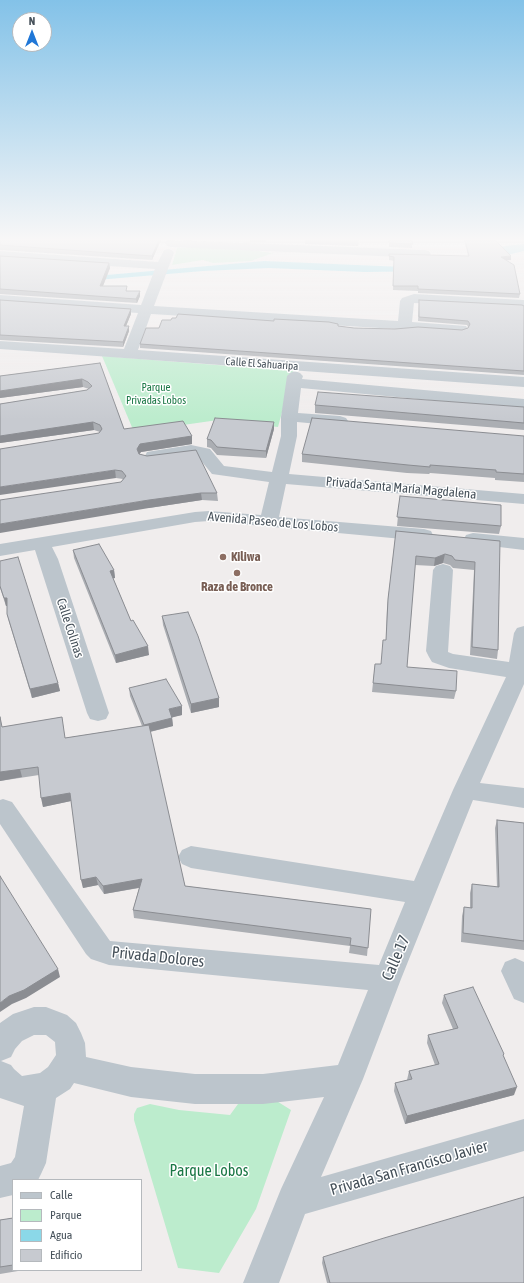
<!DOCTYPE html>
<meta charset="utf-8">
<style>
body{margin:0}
#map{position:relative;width:524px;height:1283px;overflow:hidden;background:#f0eded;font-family:"Asap Condensed",sans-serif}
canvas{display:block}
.legend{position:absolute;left:12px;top:1179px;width:130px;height:92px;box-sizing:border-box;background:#fff;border:1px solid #b5b9bd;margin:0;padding:5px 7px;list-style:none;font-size:12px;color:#46515a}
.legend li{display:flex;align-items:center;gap:8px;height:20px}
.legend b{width:20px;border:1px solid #b5b9bd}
.north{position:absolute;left:12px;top:12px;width:40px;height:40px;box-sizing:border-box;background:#fff;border:1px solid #b5b9bd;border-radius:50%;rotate:0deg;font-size:11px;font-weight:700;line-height:16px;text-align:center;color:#46515a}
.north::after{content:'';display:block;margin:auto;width:14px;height:18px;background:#2077d7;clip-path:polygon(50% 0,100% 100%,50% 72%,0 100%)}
</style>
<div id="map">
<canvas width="524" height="1283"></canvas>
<ul class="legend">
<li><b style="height:5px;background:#bcc5cc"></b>Calle</li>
<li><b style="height:11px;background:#bceccd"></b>Parque</li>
<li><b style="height:11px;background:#8bd8e8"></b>Agua</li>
<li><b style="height:11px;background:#c7cad0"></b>Edificio</li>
</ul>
<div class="north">N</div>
</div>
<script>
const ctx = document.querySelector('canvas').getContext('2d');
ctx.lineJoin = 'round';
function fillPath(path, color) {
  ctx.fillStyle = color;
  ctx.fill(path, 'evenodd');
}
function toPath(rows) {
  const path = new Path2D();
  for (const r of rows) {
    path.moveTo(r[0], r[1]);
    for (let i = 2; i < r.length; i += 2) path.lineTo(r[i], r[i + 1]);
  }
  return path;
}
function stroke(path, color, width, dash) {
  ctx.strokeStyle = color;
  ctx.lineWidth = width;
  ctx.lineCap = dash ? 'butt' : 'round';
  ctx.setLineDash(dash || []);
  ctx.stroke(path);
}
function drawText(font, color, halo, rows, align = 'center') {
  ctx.font = font + ' "Asap Condensed",sans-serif';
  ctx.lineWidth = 3;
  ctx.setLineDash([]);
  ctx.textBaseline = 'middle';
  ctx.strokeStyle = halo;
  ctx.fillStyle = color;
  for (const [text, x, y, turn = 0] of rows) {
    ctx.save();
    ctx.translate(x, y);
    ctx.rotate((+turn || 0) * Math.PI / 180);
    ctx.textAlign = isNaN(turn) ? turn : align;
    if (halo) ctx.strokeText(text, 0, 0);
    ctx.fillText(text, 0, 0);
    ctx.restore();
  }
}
const green = toPath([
 [222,246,273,253,251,261,213,263,203,260,172,265,177,248],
 [102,356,293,371,278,427,218,420,134,432],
 [275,1100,291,1110,256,1209,219,1273,178,1268,134,1120,134,1114,137,1108,150,1104,179,1110,230,1115,238,1104]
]);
const water = toPath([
 [524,244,524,251,438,271,365,272,269,268,203,271,85,281,84,277,264,261,404,267,461,259,482,251,506,246]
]);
const minor = toPath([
 [167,240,425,250,429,251,431,254,429,257,425,258,171,247,167,246,165,243,167,240],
 [168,249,172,250,174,253,154,306,398,321,400,301,402,298,414,294,524,300,524,308,414,303,412,322,466,326,468,329,466,332,461,333,151,314,138,350,524,377,524,387,0,349,0,341,124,349,138,313,0,303,0,295,141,305,155,269,0,259,0,251,158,262,164,250,168,249],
 [295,371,300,373,303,376,302,379,524,399,524,409,301,388,298,413,340,416,346,418,348,421,346,424,340,426,297,422,297,436,289,474,524,494,524,504,286,484,279,517,424,529,431,531,433,535,431,539,424,541,209,521,195,522,52,547,58,559,109,713,106,719,98,721,90,719,87,713,35,550,0,556,0,544,195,512,209,511,261,515,269,482,212,474,198,457,195,456,153,461,147,460,145,456,147,452,153,451,191,445,210,449,224,466,272,472,281,436,281,417,287,376,290,373,295,371],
 [473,533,524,538,524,550,466,543,464,539,466,535,473,533],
 [443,564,450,566,453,570,448,652,453,654,509,662,514,633,517,628,524,626,524,684,480,783,524,788,524,808,473,800,401,979,363,1079,321,1177,524,1119,524,1151,305,1214,279,1283,243,1283,281,1189,324,1097,263,1104,195,1104,131,1097,74,1083,70,1089,56,1098,46,1163,41,1174,38,1180,13,1180,13,1195,0,1198,0,1166,11,1163,15,1157,24,1106,0,1098,0,1023,13,1014,34,1007,46,1007,67,1015,76,1023,81,1033,85,1043,86,1057,131,1067,195,1074,263,1074,338,1065,368,990,109,965,91,959,86,954,0,824,0,800,3,799,12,802,110,941,379,965,405,902,191,868,182,864,178,857,182,850,191,846,414,881,453,790,506,677,449,668,432,662,429,657,426,651,433,570,436,566,443,564],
 [34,1035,46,1035,55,1042,56,1055,48,1067,40,1073,22,1076,14,1069,11,1065,1,1061,11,1057,15,1049,22,1041,34,1035],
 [515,958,524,962,524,1003,514,999,501,971,505,962,515,958]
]);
const wall = toPath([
 [0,240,161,240,152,260,0,250],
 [250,240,266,240,266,242,250,242],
 [294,240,359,240,358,246,305,244,305,240],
 [389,240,412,240,412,248,389,247],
 [464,240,495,240,511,260,506,260,520,294,519,298,418,293,418,291,393,290,394,261,389,260,389,254,468,256],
 [0,256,109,263,110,268,103,286,128,291,140,296,137,303,0,294],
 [0,300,131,309,131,314,126,326,129,331,123,347,0,340],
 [419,300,524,306,524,375,140,348,140,344,159,328,338,326,354,328,395,329,462,330,468,328,468,327,467,325,418,321],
 [100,363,124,429,192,436,192,444,141,452,139,454,217,493,218,501,202,500,149,508,121,482,123,479,116,478,99,433,100,432,94,430,0,443,0,404,87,390,89,389,83,387,0,398,0,376],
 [315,405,524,407,524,430,315,413],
 [274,422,274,429,266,458,217,455,211,448,207,447,207,439],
 [524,436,524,482,495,480,495,478,430,473,429,474,407,473,302,462,302,454],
 [400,496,501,526,499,534,397,526],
 [396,531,500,541,498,650,497,659,470,655,474,570,453,568,450,565,443,563,434,566,415,565,407,667,456,691,454,699,372,692,375,664,381,664,386,640,387,608],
 [73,550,114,570,115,578,113,578,131,621,149,655,116,663,74,558],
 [0,561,58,683,60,691,32,698,9,622,7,614,7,606,6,606,0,588],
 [162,616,219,698,219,707,191,713,163,625],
 [129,688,182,715,172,717,173,726,150,732,185,886,371,909,367,956,349,953,350,946,134,918,133,910,139,888,104,894,98,885,83,888,71,801,43,807,39,775,0,781,0,717,2,727,62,717,65,738,142,726,130,696],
 [497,820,524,823,524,950,461,942,462,916,464,907,470,908,470,893,472,884,497,887,495,828],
 [444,995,504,1057,514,1095,405,1124,394,1091,395,1083,407,1080,409,1071,435,1065,427,1043,428,1035,453,1029,442,1003],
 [13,1218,13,1270,24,1270,0,1274,0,1220],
 [323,1257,524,1283,327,1283,322,1263]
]);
const shadedWall = toPath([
 [159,240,161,240,152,260,152,256],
 [511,256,511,260,500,261,501,257],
 [109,263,110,268,101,291,100,286],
 [140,291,140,296,137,303,136,299],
 [131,309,131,314,124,331,124,326],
 [129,326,129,331,123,347,123,342],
 [82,379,83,387,0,398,0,391],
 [93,422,94,430,0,443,0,436],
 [274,422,274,429,266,458,266,451],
 [192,436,192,444,141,452,138,456,137,449,140,444],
 [115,470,116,478,0,495,0,487],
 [201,493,202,500,149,508,0,533,0,524,149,500],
 [445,554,443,563,434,566,435,558],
 [114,570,115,578,111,579,110,571],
 [4,598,7,598,9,606,6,606],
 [148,646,149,655,116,663,115,655],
 [58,683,60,691,32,698,30,689],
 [219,698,219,707,191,713,191,704],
 [182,706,182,715,170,718,169,709],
 [172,718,173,726,145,733,144,725],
 [20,769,22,777,0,781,0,772],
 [70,793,71,801,43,807,41,798],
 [96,877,98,885,83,888,81,880],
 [142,879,143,887,104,894,103,886],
 [58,969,60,977,26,998,12,1004,0,1012,0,1003,9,996],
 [517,1087,514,1095,405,1124,407,1116]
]);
const building = toPath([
 [0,240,159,240,152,256,0,245,0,240],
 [322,240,358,240,358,241,322,240],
 [389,240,412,240,413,244,389,243,389,240],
 [465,240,495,240,511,256,501,257,514,265,520,294,418,289,418,286,393,286,394,257,389,256,389,254,469,256,465,240],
 [0,256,109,263,100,286,127,286,126,291,140,291,136,299,0,289,0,256],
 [0,300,131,309,124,326,129,326,123,342,0,335,0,300],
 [419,300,522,305,524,306,524,371,140,344,146,328,159,328,162,320,171,320,172,318,176,318,178,314,274,321,274,319,329,322,338,324,338,326,354,328,395,329,418,327,462,330,468,328,470,324,468,321,419,317,419,300],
 [100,363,124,429,183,421,192,436,140,444,137,449,139,454,147,456,196,450,217,493,201,493,149,500,0,524,0,500,121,482,126,476,122,471,115,470,0,487,0,449,99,433,102,429,100,425,93,422,0,436,0,404,87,390,92,386,88,382,82,379,0,391,0,376,100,363],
 [318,392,524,407,524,423,315,405,318,392],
 [215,418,274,422,266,451,217,447,211,440,207,439,215,418],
 [312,418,524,436,524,474,496,472,496,470,430,465,430,467,408,465,302,454,312,418],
 [400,496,501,505,501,526,397,517,400,496],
 [396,531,500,541,498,650,472,647,475,562,455,560,452,556,445,554,435,558,416,556,407,667,457,671,456,691,373,683,375,664,381,664,383,640,386,640,388,599,396,531],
 [99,544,114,570,110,571,131,621,133,620,148,646,115,655,73,550,99,544],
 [18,557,58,683,30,689,7,614,7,598,4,598,0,586,0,561,18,557],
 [188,612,198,636,219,698,191,704,162,616,188,612],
 [166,679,182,706,169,709,172,718,144,725,129,688,166,679],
 [0,717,2,727,62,717,65,738,149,725,185,886,371,909,368,948,350,945,351,938,133,910,142,879,103,886,96,877,81,880,70,793,41,798,38,767,0,772,0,717],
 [497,820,524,823,524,941,463,933,464,907,472,908,472,884,499,887,497,820],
 [0,876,58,969,24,990,9,996,0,1003,0,876],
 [473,987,504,1054,503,1055,517,1087,407,1116,395,1083,412,1079,409,1071,439,1064,428,1035,458,1028,444,995,473,987],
 [524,1197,524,1283,330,1283,323,1257,384,1238,524,1197],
 [13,1218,13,1265,0,1267,0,1220,13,1218]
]);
const markers = [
 [223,557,4,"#8d6e63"],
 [237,573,4,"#8d6e63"]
];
const farStreetnames = [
 ["Calle El Sahuaripa",262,364,4]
];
const farParknames = [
 ["Parque",156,388],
 ["Privadas Lobos",156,401]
];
const streetNames = [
 ["Privada Santa María Magdalena",401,488,5],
 ["Avenida Paseo de Los Lobos",273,522,5],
 ["Calle Colinas",70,628,72]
];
const educationNames = [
 ["Kiliwa",231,557],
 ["Raza de Bronce",237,587,"center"]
];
const nearStreetnames = [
 ["Privada Dolores",158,957,6],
 ["Calle 17",396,958,-67],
 ["Privada San Francisco Javier",409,1168,-16]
];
const nearParknames = [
 ["Parque Lobos",209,1171]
];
fillPath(green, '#bceccd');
fillPath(water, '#8bd8e8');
fillPath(minor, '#bcc5cc');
fillPath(wall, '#abaeb3');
fillPath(shadedWall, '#8b8d92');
fillPath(building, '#c7cad0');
stroke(building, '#8b8d92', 1);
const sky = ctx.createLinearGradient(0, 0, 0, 420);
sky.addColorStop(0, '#83c2e8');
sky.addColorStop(0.57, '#f8f7f7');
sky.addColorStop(1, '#f8f7f700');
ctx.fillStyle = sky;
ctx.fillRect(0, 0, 524, 420);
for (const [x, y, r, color] of markers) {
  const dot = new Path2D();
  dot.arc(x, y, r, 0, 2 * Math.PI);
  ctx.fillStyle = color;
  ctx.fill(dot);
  stroke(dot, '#fff', 1.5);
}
drawText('11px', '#46515a', '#fff', farStreetnames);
drawText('11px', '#1a7745', '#fff', farParknames);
drawText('13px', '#46515a', '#fff', streetNames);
drawText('bold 13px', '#785e54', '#fff', educationNames, 'left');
drawText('16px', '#46515a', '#fff', nearStreetnames);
drawText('16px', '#1a7745', '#fff', nearParknames);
</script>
